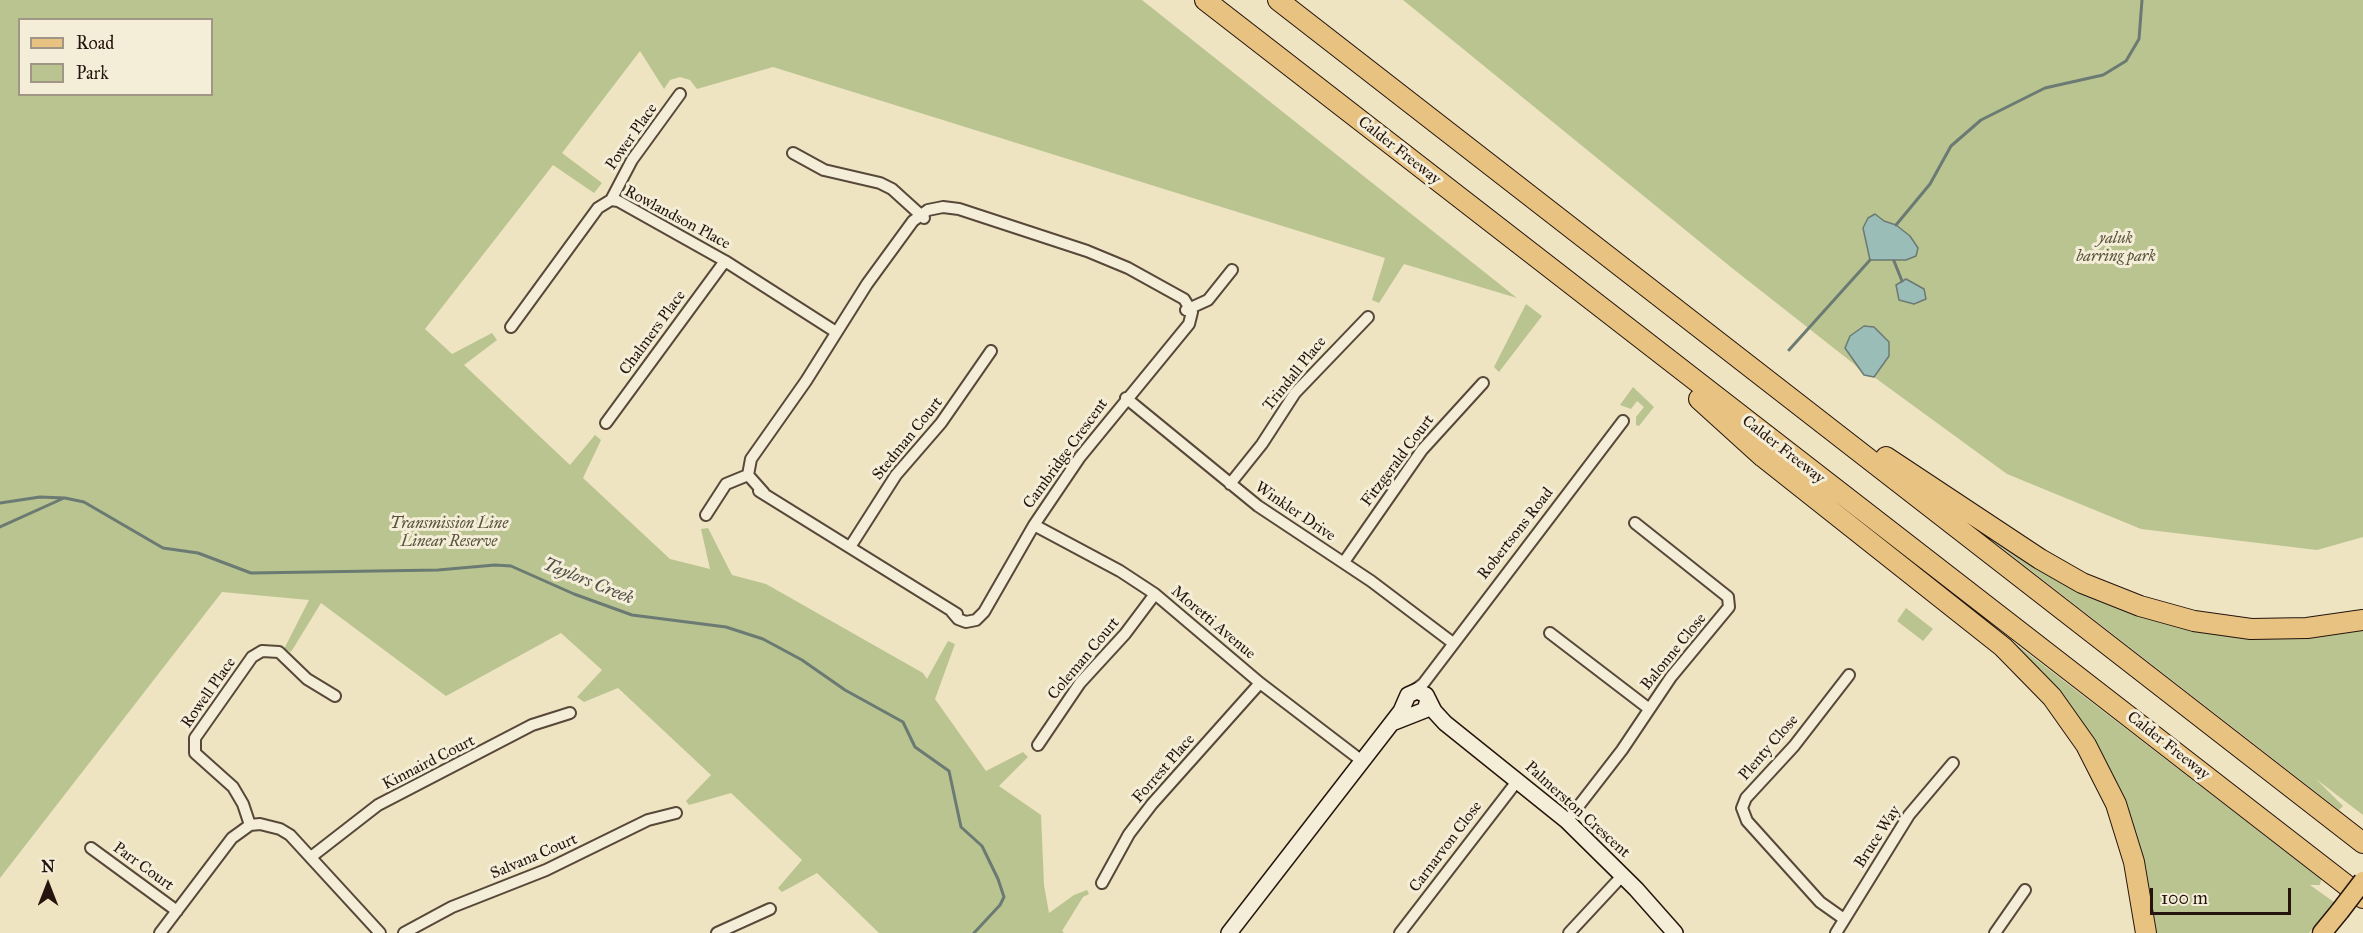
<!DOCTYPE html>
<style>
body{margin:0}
#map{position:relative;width:2363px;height:933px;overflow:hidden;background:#eee4c1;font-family:"IM FELL Great Primer",serif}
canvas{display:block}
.legend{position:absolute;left:18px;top:18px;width:195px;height:78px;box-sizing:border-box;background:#f4edd7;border:2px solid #a19686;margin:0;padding:8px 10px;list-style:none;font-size:18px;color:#25140d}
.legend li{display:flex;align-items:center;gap:12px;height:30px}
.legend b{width:30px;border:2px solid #a19686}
.north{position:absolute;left:18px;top:855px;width:60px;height:60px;-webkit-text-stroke:4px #f4edd7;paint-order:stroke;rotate:0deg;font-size:16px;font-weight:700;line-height:24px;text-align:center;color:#25140d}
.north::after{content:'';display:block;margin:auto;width:21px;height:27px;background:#25140d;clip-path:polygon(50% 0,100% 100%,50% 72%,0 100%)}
.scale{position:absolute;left:2150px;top:888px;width:141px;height:27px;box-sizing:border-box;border:3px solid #25140d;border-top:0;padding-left:8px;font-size:18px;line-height:21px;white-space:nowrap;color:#25140d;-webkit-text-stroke:4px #f4edd7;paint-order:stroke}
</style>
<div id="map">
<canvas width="2363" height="933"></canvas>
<ul class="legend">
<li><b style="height:8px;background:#e7c280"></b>Road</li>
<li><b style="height:16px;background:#bac491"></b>Park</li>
</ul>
<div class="north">N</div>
<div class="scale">100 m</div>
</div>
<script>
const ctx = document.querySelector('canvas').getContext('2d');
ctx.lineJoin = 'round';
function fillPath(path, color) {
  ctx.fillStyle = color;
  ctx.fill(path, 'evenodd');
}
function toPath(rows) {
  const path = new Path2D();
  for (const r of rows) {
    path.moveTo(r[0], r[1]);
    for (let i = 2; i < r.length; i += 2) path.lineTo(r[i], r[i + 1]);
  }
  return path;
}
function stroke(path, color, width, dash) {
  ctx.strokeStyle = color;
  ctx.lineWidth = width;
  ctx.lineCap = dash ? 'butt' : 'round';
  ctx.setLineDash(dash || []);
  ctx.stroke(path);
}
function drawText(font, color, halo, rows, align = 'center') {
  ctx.font = font + ' "IM FELL Great Primer",serif';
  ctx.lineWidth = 6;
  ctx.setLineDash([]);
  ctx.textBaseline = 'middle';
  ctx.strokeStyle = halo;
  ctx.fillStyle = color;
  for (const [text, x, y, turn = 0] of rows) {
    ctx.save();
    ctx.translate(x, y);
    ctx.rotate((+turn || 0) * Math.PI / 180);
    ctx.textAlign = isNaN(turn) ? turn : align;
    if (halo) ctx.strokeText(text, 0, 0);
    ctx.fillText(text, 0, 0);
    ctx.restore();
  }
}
const green = toPath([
 [0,0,1142,0,1517,298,1404,264,1379,303,1372,300,1385,258,773,67,697,89,690,80,680,77,670,80,664,89,640,51,562,153,602,183,594,193,553,165,425,329,452,354,492,333,497,340,464,365,570,465,595,435,601,440,583,478,670,559,710,569,701,529,708,528,732,575,766,584,923,673,927,679,948,641,955,644,935,699,986,771,1023,752,1028,757,999,786,1041,815,1044,885,1049,913,1074,895,1087,890,1089,894,1083,897,1062,931,1064,933,879,933,817,873,782,892,778,888,802,860,731,793,689,805,686,801,711,775,618,688,584,702,577,697,602,670,561,633,446,696,321,603,291,652,284,649,309,600,222,592,0,878],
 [20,20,212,20,212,94,20,94],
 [1403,0,2363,0,2363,537,2317,550,2141,529,2007,474,1874,377,1864,375,1854,364,1732,268],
 [1526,304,1542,316,1499,372,1494,367],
 [1633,387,1654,407,1639,426,1636,425,1636,417,1644,407,1637,401,1631,409,1620,405],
 [1786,467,2321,879,2320,885,2310,885,2334,902,2309,933,2152,933,2152,923,2072,713],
 [1966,520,2154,618,2363,626,2363,815,2316,779,2343,806,2339,810],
 [1906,608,1933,629,1923,641,1897,621]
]);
const water = toPath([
 [1875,214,1884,221,1896,225,1910,236,1918,248,1916,256,1906,260,1870,260,1863,228,1868,218,1875,214],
 [1906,279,1924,289,1926,299,1914,304,1899,300,1896,285,1906,279],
 [1864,326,1874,327,1889,342,1889,356,1874,377,1864,375,1845,348,1850,336,1864,326]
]);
const stream = toPath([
 [1896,225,1930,184,1951,146,1981,120,2045,88,2103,75,2126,61,2139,39,2142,0],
 [1894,261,1902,281],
 [1789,350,1870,260],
 [0,503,40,497,65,498,84,502,163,548,198,553,251,573,438,570,495,565,511,566,574,594,632,615,726,627,763,639,802,660,845,690,903,722,915,747,949,771,961,827,982,846,998,879,1004,897,1000,905,974,933],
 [0,527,64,498]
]);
const street = toPath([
 [793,153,824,170,880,183,892,189,924,218],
 [611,200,632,160,680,94],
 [1186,310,1208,300,1232,270],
 [511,327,598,208,611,200,618,201,725,261,836,332],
 [1126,398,1258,506,1371,581,1453,643],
 [606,423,725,261],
 [1230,484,1262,444,1295,393,1368,317],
 [759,491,957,614],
 [764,493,748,475,751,459,806,381,867,284,913,221,928,210,943,207,959,209,1087,251,1128,268,1184,299,1192,312,1189,324,1080,457,1034,525,984,612,976,620,966,622,958,619,952,612],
 [706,515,726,484,748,475],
 [1034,525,1120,571,1155,594,1260,683,1362,761],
 [850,547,896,475,941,423,991,351],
 [1344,562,1422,450,1483,383],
 [1550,633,1648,708],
 [1412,692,1423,684,1623,421],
 [1038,745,1080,683,1125,634,1155,594],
 [1567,821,1622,750,1671,677,1729,607,1728,597,1635,523],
 [250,825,243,804,233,787,195,753,195,738,252,657,262,651,279,652,307,679,335,696],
 [91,848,177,911],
 [311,857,378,805,532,725,570,713],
 [1102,883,1129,834,1152,804,1260,683],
 [1844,919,1820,902,1747,821,1742,808,1746,798,1794,746,1849,675],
 [160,933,232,838,250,825,260,824,280,829,290,835,380,933],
 [404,933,452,907,546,870,648,820,676,813],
 [717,933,770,909],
 [1400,933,1518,780],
 [1569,933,1622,876],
 [1836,933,1909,815,1953,763],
 [1995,933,2025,890]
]);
const secondary = toPath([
 [1392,723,1425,710,1428,700],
 [1229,933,1401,711,1408,695,1417,691,1426,695,1434,711,1445,723,1567,821,1636,889,1675,933]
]);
const primary = toPath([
 [2322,933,2340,911]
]);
const highway = toPath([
 [1205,0,2363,898],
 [1278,0,2363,843],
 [1699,399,1763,457,2003,647,2052,697,2086,745,2116,804,2134,862,2146,933],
 [1886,457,2040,559,2082,583,2140,606,2194,621,2251,629,2307,628,2363,620]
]);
const primaryBridge = toPath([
 [2340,911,2363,881]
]);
const streetNames = [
 ["Power Place",632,137,-55],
 ["Calder Freeway",1399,151,38],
 ["Rowlandson Place",677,218,28],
 ["Chalmers Place",653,333,-54],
 ["Trindall Place",1295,374,-51],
 ["Stedman Court",908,439,-51],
 ["Calder Freeway",1783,450,38],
 ["Cambridge Crescent",1066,454,-54],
 ["Fitzgerald Court",1398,461,-53],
 ["Winkler Drive",1295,512,34],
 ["Robertsons Road",1516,534,-52],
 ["Moretti Avenue",1213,623,40],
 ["Balonne Close",1674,652,-51],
 ["Coleman Court",1084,659,-50],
 ["Rowell Place",209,693,-55],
 ["Calder Freeway",2168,746,38],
 ["Plenty Close",1769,748,-49],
 ["Kinnaird Court",429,763,-27],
 ["Forrest Place",1164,769,-49],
 ["Palmerston Crescent",1577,810,42],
 ["Bruce Way",1878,837,-57],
 ["Carnarvon Close",1446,847,-53],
 ["Salvana Court",534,857,-23],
 ["Parr Court",143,867,36]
];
const parkNames = [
 ["yaluk",2116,239],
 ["barring park",2116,257],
 ["Transmission Line",449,524],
 ["Linear Reserve",449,542]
];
const waterNames = [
 ["Taylors Creek",588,582,22]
];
fillPath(green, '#bac491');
fillPath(water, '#9abeb7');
stroke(water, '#6b7a73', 1.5);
stroke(stream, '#6b7a73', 3);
stroke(street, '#57483a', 14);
stroke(secondary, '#25140d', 18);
stroke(primary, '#25140d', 21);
stroke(highway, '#25140d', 22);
stroke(street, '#f4edd7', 10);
stroke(secondary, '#f4edd7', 15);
stroke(primary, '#e7c280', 18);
stroke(highway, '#e7c280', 20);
stroke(primaryBridge, '#25140d', 21, []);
stroke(primaryBridge, '#e7c280', 18);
drawText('16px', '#25140d', '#f4edd7', streetNames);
drawText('italic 16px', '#59523b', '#f4edd7', parkNames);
drawText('italic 18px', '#4e5048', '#f4edd7', waterNames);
</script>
